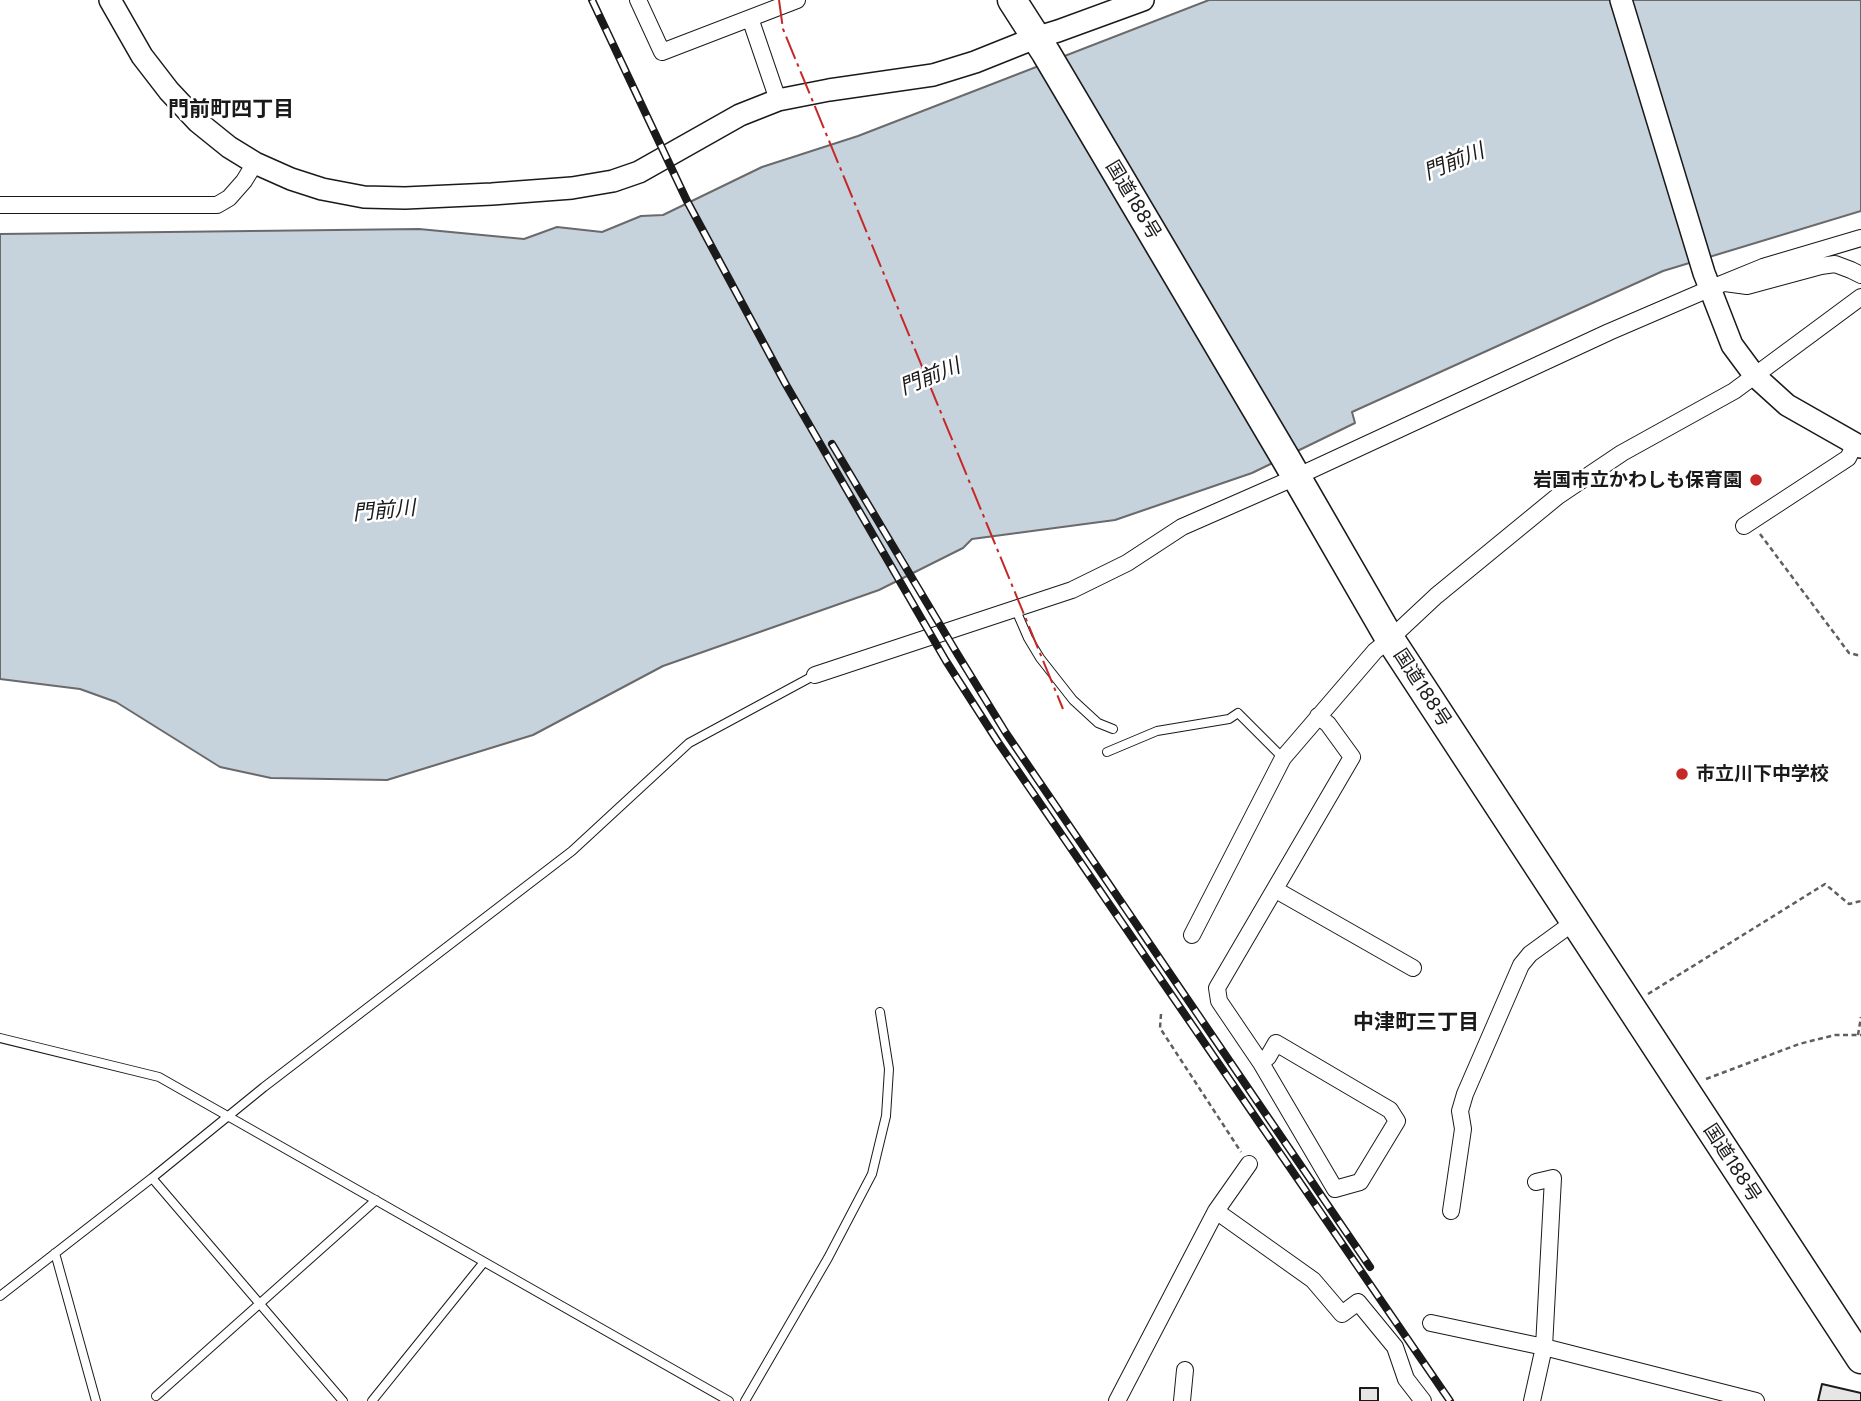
<!DOCTYPE html>
<meta charset="utf-8">
<style>
body{margin:0}
canvas{display:block;background:#fff}
</style>
<canvas width="1861" height="1401"></canvas>
<script>
const ctx = document.querySelector('canvas').getContext('2d');
ctx.lineJoin = 'round';
function fillPath(path, color) {
  ctx.fillStyle = color;
  ctx.fill(path, 'evenodd');
}
function toPath(rows) {
  const path = new Path2D();
  for (const r of rows) {
    path.moveTo(r[0], r[1]);
    for (let i = 2; i < r.length; i += 2) path.lineTo(r[i], r[i + 1]);
  }
  return path;
}
function stroke(path, color, width, dash) {
  ctx.strokeStyle = color;
  ctx.lineWidth = width;
  ctx.lineCap = dash ? 'butt' : 'round';
  ctx.setLineDash(dash || []);
  ctx.stroke(path);
}
function drawText(font, color, halo, rows, align = 'center') {
  ctx.font = font + ' Inter,"Noto Sans JP",sans-serif';
  ctx.lineWidth = 5;
  ctx.setLineDash([]);
  ctx.textBaseline = 'middle';
  ctx.strokeStyle = halo;
  ctx.fillStyle = color;
  for (const [text, x, y, turn = 0] of rows) {
    ctx.save();
    ctx.translate(x, y);
    ctx.rotate((+turn || 0) * Math.PI / 180);
    ctx.textAlign = isNaN(turn) ? turn : align;
    if (halo) ctx.strokeText(text, 0, 0);
    ctx.fillText(text, 0, 0);
    ctx.restore();
  }
}
const water = toPath([
 [1209,0,1861,0,1861,211,1663,271,1352,412,1355,423,1252,473,1115,520,972,539,963,548,879,590,663,666,533,735,387,780,271,778,220,767,116,702,80,689,0,679,0,234,419,229,524,239,557,227,602,232,641,216,663,215,762,167,858,136,1209,0]
]);
const building = toPath([
 [1822,1384,1861,1393,1861,1401,1818,1401,1822,1384],
 [1360,1388,1378,1388,1378,1401,1360,1401,1360,1388]
]);
const path = toPath([
 [1760,534,1849,653,1861,656],
 [1648,994,1825,884,1849,904,1861,901],
 [1161,1014,1160,1028,1241,1152],
 [1858,1035,1861,1017],
 [1706,1079,1799,1044,1835,1035,1861,1035]
]);
const lane = toPath([
 [1015,608,1028,638,1040,658,1073,700,1098,723,1113,729],
 [1107,752,1157,731,1229,719,1238,713,1283,758],
 [0,1038,159,1077,729,1401],
 [152,1178,343,1401],
 [55,1253,96,1401],
 [0,1296,152,1178,264,1087,572,851,689,743,815,675],
 [156,1396,376,1200],
 [372,1401,484,1262],
 [745,1401,828,1258,872,1174,886,1116,889,1069,880,1012]
]);
const street = toPath([
 [638,0,662,52,797,0],
 [750,18,778,100],
 [0,205,217,205,229,198,244,181,255,163],
 [1725,283,1747,286,1821,266,1835,264,1851,270,1861,275],
 [1744,526,1848,458,1855,444],
 [815,675,1072,590,1127,563,1182,527,1296,477,1609,332,1709,289,1763,267,1861,238],
 [1276,890,1413,968],
 [1192,935,1283,758,1375,651,1390,639,1436,596,1558,496,1622,453,1734,391,1861,297],
 [1261,1063,1268,1057,1276,1043,1390,1110,1397,1121,1360,1182,1335,1189,1261,1063,1219,1001,1217,988,1352,757,1328,724,1318,716],
 [1216,1211,1249,1164],
 [1451,1211,1463,1129,1460,1111,1465,1094,1521,965,1530,954,1574,922],
 [1431,1323,1544,1347,1756,1401],
 [1117,1401,1216,1211,1313,1280,1342,1314,1358,1302,1395,1347,1406,1379,1423,1401],
 [1182,1401,1185,1370],
 [1532,1401,1544,1347,1553,1178,1536,1182]
]);
const secondary = toPath([
 [110,0,142,56,169,91,198,122,229,147,255,163,291,179,322,189,364,197,405,198,492,194,572,188,613,181,639,172,740,115,778,100,829,90,933,75,975,62,1035,38,1058,31,1143,0],
 [1621,0,1704,273,1732,345,1755,376,1787,405,1861,447]
]);
const highway = toPath([
 [1012,0,1046,53,1286,459,1390,639,1861,1359]
]);
const rail = toPath([
 [592,0,687,201,785,383,946,661,998,742,1450,1401],
 [832,444,958,655,1006,733,1370,1267]
]);
const power = toPath([
 [779,0,783,29,1063,709]
]);
const markers = [
 [1756,480,7,"#c62828"],
 [1682,774,7,"#c62828"]
];
const streetNames = [
 ["国道188号",1133,200,59],
 ["国道188号",1422,688,57],
 ["国道188号",1732,1163,57]
];
const poiNames = [
 ["岩国市立かわしも保育園",1742,480],
 ["市立川下中学校",1696,774,"left"]
];
const neighbourhoodNames = [
 ["門前町四丁目",231,110],
 ["中津町三丁目",1416,1023]
];
const waterNames = [
 ["門前川",1454,162,-22],
 ["門前川",930,377,-22],
 ["門前川",384,511,-5]
];
fillPath(water, '#c6d2dc');
stroke(water, '#6a6a6a', 2);
fillPath(building, '#e6e6e6');
stroke(building, '#1a1a1a', 2);
stroke(lane, '#1a1a1a', 10);
stroke(street, '#1a1a1a', 18);
stroke(secondary, '#1a1a1a', 24);
stroke(highway, '#1a1a1a', 31);
stroke(path, '#5f5f5f', 2.5, [5, 3.5]);
stroke(lane, '#fff', 8);
stroke(street, '#fff', 16);
stroke(secondary, '#fff', 21);
stroke(highway, '#fff', 28);
stroke(rail, '#1a1a1a', 8);
stroke(rail, '#fff', 5, [16]);
stroke(power, '#c62828', 2, [24, 5, 3.5, 5]);
for (const [x, y, r, color] of markers) {
  const dot = new Path2D();
  dot.arc(x, y, r, 0, 2 * Math.PI);
  ctx.fillStyle = color;
  ctx.fill(dot);
  stroke(dot, '#fff', 2.5);
}
drawText('19px', '#1a1a1a', '#fff', streetNames);
drawText('bold 19px', '#1a1a1a', '#fff', poiNames, 'right');
drawText('bold 21px', '#1a1a1a', '#fff', neighbourhoodNames);
drawText('italic 21px', '#1a1a1a', '#fff', waterNames);
</script>
